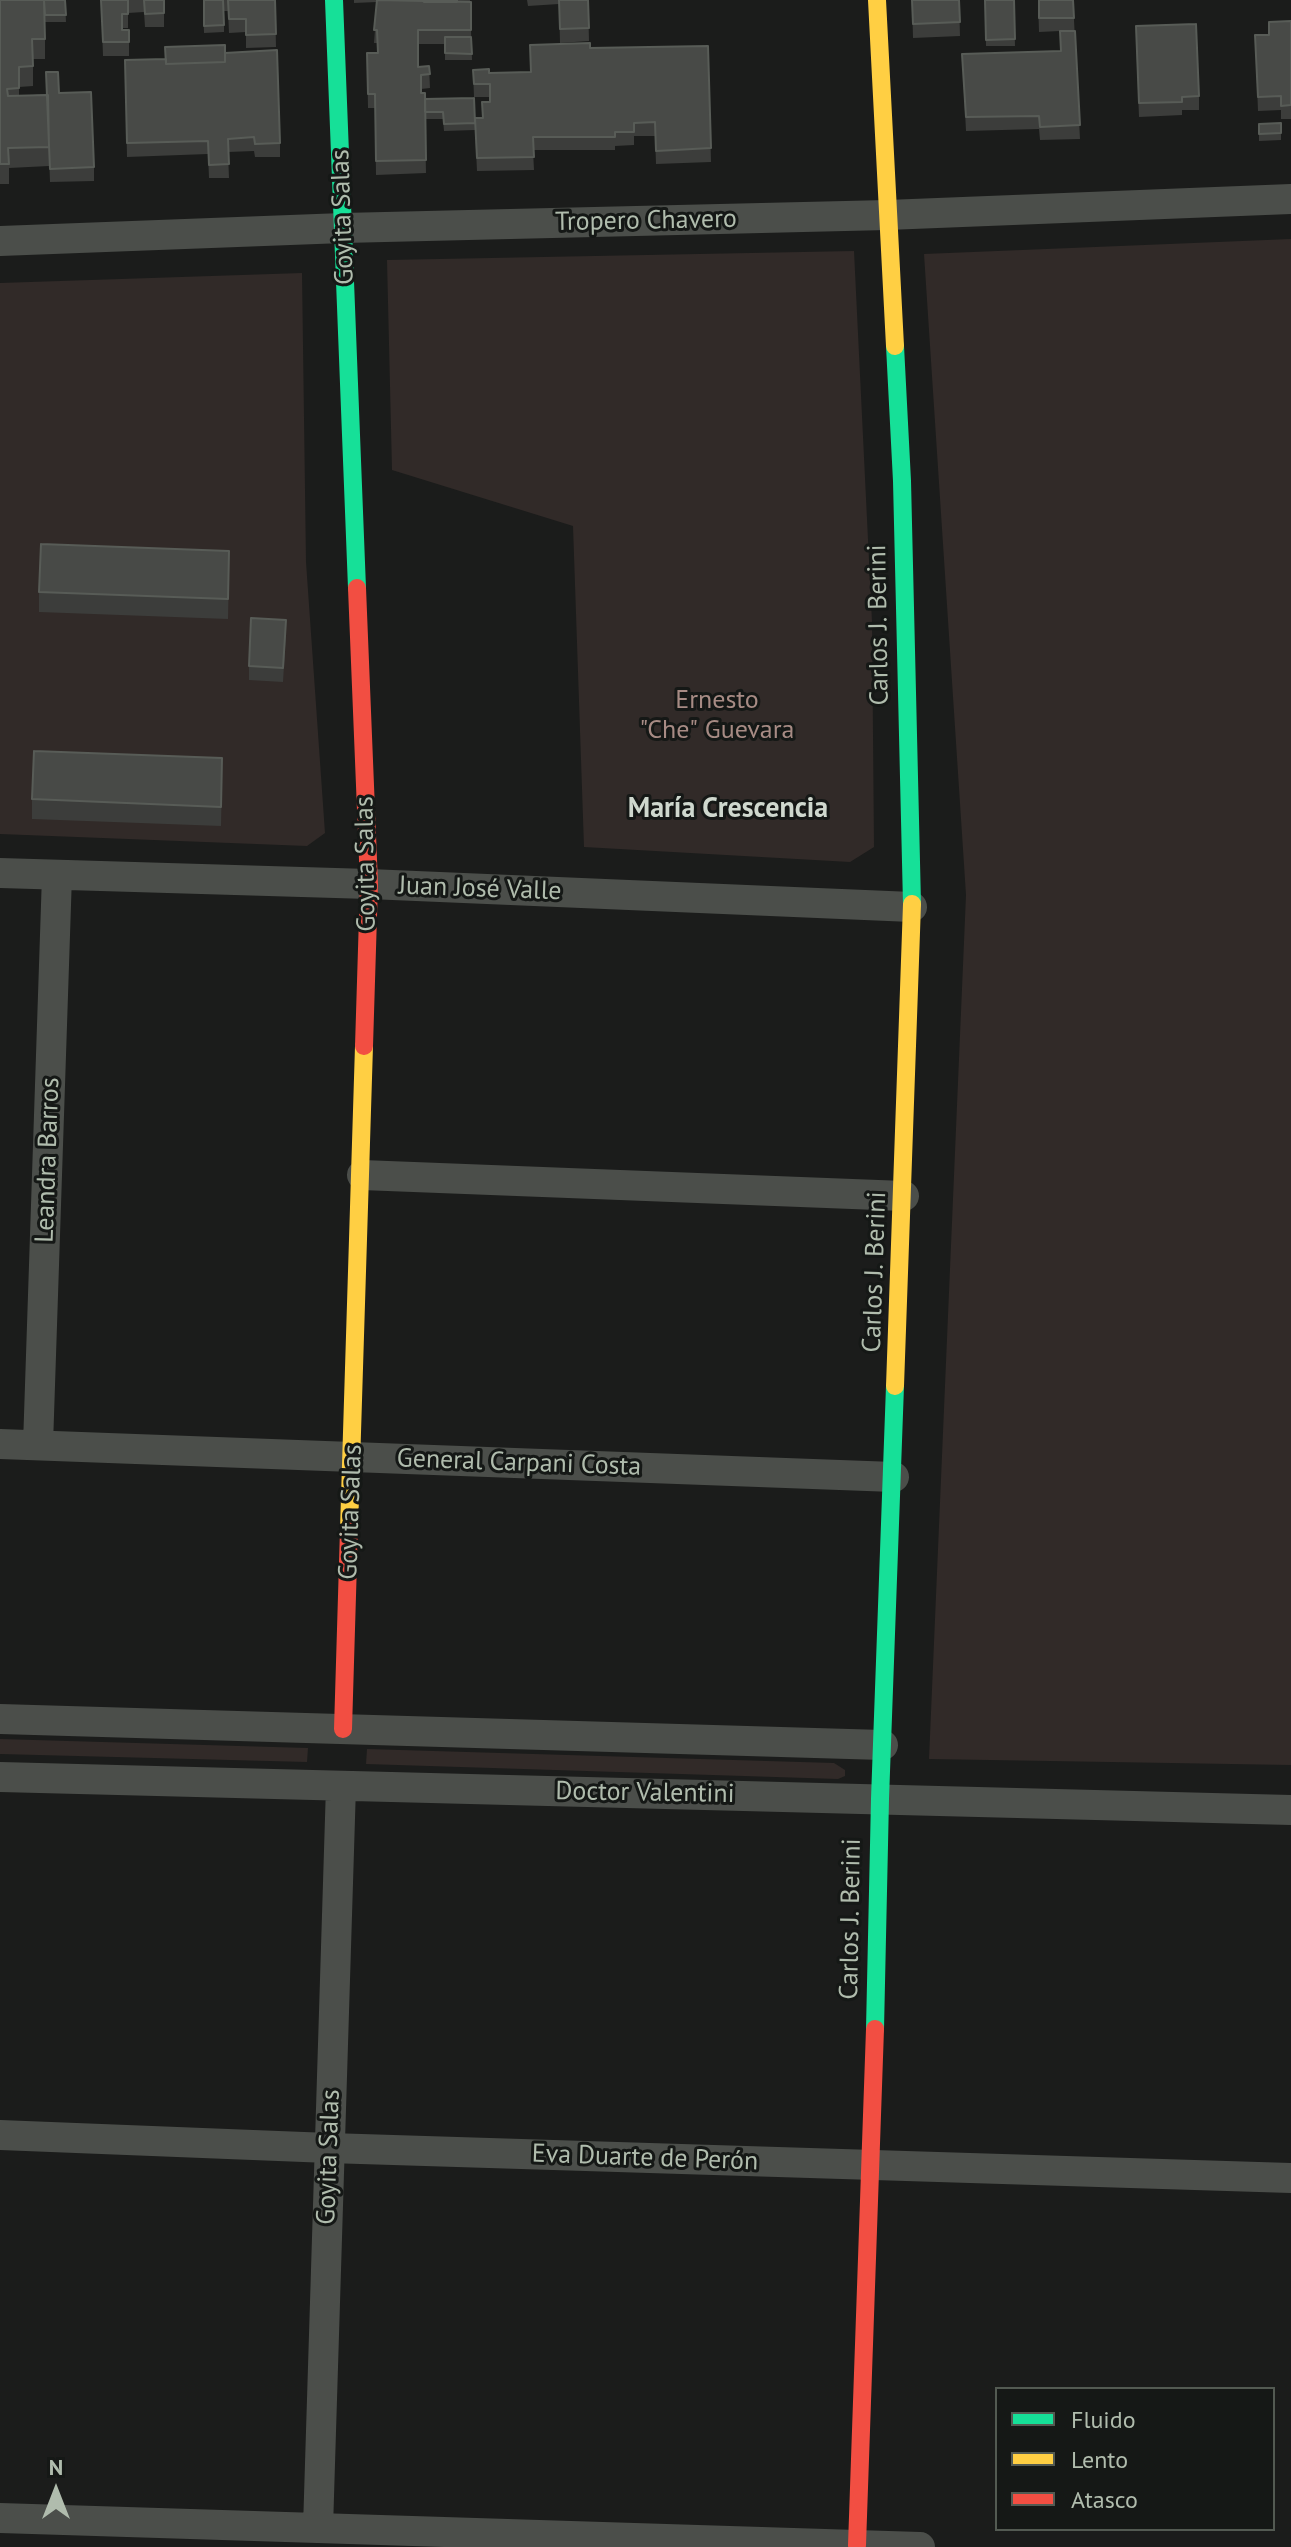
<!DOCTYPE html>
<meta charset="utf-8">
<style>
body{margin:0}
#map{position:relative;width:1291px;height:2547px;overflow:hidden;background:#1b1c1b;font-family:"PT Sans",sans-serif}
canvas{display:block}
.legend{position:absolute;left:995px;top:2387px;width:280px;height:144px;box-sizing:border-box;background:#151816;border:2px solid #535a52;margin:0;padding:10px 14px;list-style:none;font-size:24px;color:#b0bcad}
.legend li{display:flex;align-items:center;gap:16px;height:40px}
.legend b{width:40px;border:2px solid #535a52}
.north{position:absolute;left:16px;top:2451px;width:80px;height:80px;-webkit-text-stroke:6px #151816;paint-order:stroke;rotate:0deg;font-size:22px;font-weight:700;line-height:32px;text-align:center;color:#b0bcad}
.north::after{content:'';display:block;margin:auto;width:28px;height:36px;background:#b0bcad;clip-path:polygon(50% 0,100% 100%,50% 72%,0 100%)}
</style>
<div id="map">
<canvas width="1291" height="2547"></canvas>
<ul class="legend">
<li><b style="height:10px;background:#16e098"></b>Fluido</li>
<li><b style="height:10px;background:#ffcf43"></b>Lento</li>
<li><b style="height:10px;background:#f24e42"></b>Atasco</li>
</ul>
<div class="north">N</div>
</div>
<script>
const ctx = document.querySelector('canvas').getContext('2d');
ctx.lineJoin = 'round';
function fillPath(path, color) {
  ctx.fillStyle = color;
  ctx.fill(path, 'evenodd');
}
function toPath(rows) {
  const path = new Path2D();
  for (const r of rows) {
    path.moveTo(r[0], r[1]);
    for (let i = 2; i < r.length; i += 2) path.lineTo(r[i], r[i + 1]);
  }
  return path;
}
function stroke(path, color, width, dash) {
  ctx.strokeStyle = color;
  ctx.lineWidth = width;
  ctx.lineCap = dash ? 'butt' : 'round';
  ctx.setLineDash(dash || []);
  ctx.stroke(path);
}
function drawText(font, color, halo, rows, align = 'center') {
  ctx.font = font + ' "PT Sans",sans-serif';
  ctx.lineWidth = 6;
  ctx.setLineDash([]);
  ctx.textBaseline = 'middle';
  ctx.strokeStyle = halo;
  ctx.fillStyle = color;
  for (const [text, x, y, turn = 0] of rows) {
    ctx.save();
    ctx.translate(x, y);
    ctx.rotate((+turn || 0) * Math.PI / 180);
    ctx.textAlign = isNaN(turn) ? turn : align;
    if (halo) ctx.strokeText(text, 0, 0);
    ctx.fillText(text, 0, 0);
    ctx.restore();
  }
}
const green = toPath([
 [1291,239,1291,1765,929,1759,966,895,924,254],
 [854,251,872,622,874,847,850,862,584,847,573,526,392,470,387,260],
 [302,273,306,562,325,833,307,846,0,834,0,283],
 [0,1739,308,1748,307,1762,0,1754],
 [367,1749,834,1763,845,1770,845,1776,838,1779,366,1764]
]);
const street = toPath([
 [0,241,343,228,887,215,1291,199],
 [0,873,369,884,912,907],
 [362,1175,904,1196],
 [0,1444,894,1477],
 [38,1445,57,875],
 [0,1719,883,1745],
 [0,1777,1291,1810],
 [0,2135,329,2148,1291,2178],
 [0,2518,920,2547],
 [318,2528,341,1786]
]);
const fast = toPath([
 [334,0,357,588],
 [895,346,902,481,912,904],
 [875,2029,880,1799,895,1386]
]);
const slow = toPath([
 [877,0,895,346],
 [895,1386,912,904],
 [349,1529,364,1046]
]);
const jam = toPath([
 [357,588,369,884,364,1046],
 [343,1729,349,1529],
 [857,2545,875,2029]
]);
const wall = toPath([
 [0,0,65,0,66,22,45,22,45,59,33,59,33,86,19,87,19,96,59,93,94,167,94,181,50,182,49,155,49,166,9,168,9,184,0,184],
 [101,0,164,0,164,27,145,27,144,12,128,13,128,28,122,28,122,30,129,30,129,56,103,56],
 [203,0,275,0,276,47,246,48,246,32,229,33,228,11,224,11,224,32,204,33],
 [354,0,470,0,472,60,445,60,445,44,418,44,418,67,429,66,430,88,421,89,421,93,425,99,475,123,483,118,490,102,490,97,474,97,473,70,489,73,530,72,590,48,708,46,711,162,656,164,655,136,634,136,634,145,615,146,615,150,533,150,534,170,477,171,475,130,444,131,443,119,425,119,426,173,376,175,375,108,368,108,367,53,377,53,377,43,374,43,377,2,354,3],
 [527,0,588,0,589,41,560,43,559,4,528,6],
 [912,0,959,0,960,36,913,38],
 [985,0,1014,0,1015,46,986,46],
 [1038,0,1073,0,1080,139,1040,140,1039,129,966,131,962,54,1061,51,1060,31,1039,32],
 [1291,21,1291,119,1281,119,1281,110,1258,111,1255,35,1269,35],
 [1136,39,1199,96,1199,110,1182,110,1182,115,1139,117],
 [125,60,225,62,280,143,280,157,255,157,254,151,228,152,229,178,209,178,208,154,127,157],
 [1281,123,1281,140,1259,141,1259,124],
 [229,571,228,619,39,612,39,592],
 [286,633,283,682,249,680,249,666],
 [222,778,221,826,32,819,32,799]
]);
const building = toPath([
 [0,0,44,0,45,39,32,39,33,66,19,67,19,88,7,89,8,96,48,95,49,147,8,148,9,164,0,164,0,0],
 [44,0,65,0,66,15,45,15,44,0],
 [101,0,128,0,128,14,122,14,122,30,129,30,129,42,103,42,101,0],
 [144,0,164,0,164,13,145,14,144,0],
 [204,0,223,0,224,25,204,26,204,0],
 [228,0,275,0,276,34,246,35,246,19,229,19,228,0],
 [377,0,471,2,471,30,418,30,418,67,429,66,430,74,421,75,421,93,425,93,426,160,376,161,375,94,368,94,367,53,378,53,377,30,374,30,377,0],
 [424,0,457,0,457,2,424,2,424,0],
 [559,0,588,0,589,28,560,29,559,0],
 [912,0,959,0,960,22,913,24,912,0],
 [985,0,1014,0,1015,39,986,40,985,0],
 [1039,0,1073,0,1074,18,1039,18,1039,0],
 [1291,21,1291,105,1281,106,1281,96,1258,97,1255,35,1269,35,1269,22,1291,21],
 [1196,24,1199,96,1182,97,1182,102,1139,103,1136,26,1196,24],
 [1060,31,1075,31,1080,125,1040,127,1039,116,966,117,962,54,1061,51,1060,31],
 [445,37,471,37,472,54,445,53,445,37],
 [590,43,590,48,708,46,711,148,656,151,655,122,634,123,634,132,615,132,615,137,533,137,534,157,477,158,475,118,483,118,482,102,490,102,490,84,474,84,473,70,489,69,489,73,531,72,530,45,590,43],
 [225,45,225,62,166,64,165,47,225,45],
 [277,50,280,143,255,144,254,137,228,139,229,164,209,165,208,141,127,143,125,60,166,59,166,64,225,62,225,53,277,50],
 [46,72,58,72,59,93,91,92,94,167,50,169,46,72],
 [474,98,475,123,444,124,443,112,425,112,425,99,474,98],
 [1281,123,1281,133,1259,134,1259,124,1281,123],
 [41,544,229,551,228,599,39,592,41,544],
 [251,618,286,620,283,668,249,666,251,618],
 [34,751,222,758,221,807,32,799,34,751]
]);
const streetNames = [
 ["Goyita Salas",343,217,-92],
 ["Tropero Chavero",646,221,-1],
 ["Carlos J. Berini",879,625,-91],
 ["Goyita Salas",366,864,-91],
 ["Juan José Valle",480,889,2],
 ["Leandra Barros",48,1160,-88],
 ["Carlos J. Berini",875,1272,-88],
 ["General Carpani Costa",519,1463,2],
 ["Goyita Salas",351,1512,-88],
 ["Doctor Valentini",645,1793,1],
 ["Carlos J. Berini",851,1919,-89],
 ["Goyita Salas",329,2157,-88],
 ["Eva Duarte de Perón",645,2158,2]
];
const parkNames = [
 ["Ernesto",717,701],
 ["\"Che\" Guevara",717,731]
];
const neighbourhoodNames = [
 ["María Crescencia",728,809]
];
fillPath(green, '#312a28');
stroke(street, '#4b4e4a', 30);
stroke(fast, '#16e098', 18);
stroke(slow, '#ffcf43', 18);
stroke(jam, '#f24e42', 18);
fillPath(wall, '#3c3d3b');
fillPath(building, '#484a47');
stroke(building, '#585c57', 2);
drawText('26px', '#b0bcad', '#151816', streetNames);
drawText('26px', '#a78b84', '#151816', parkNames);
drawText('bold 28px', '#cfd8ce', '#151816', neighbourhoodNames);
</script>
